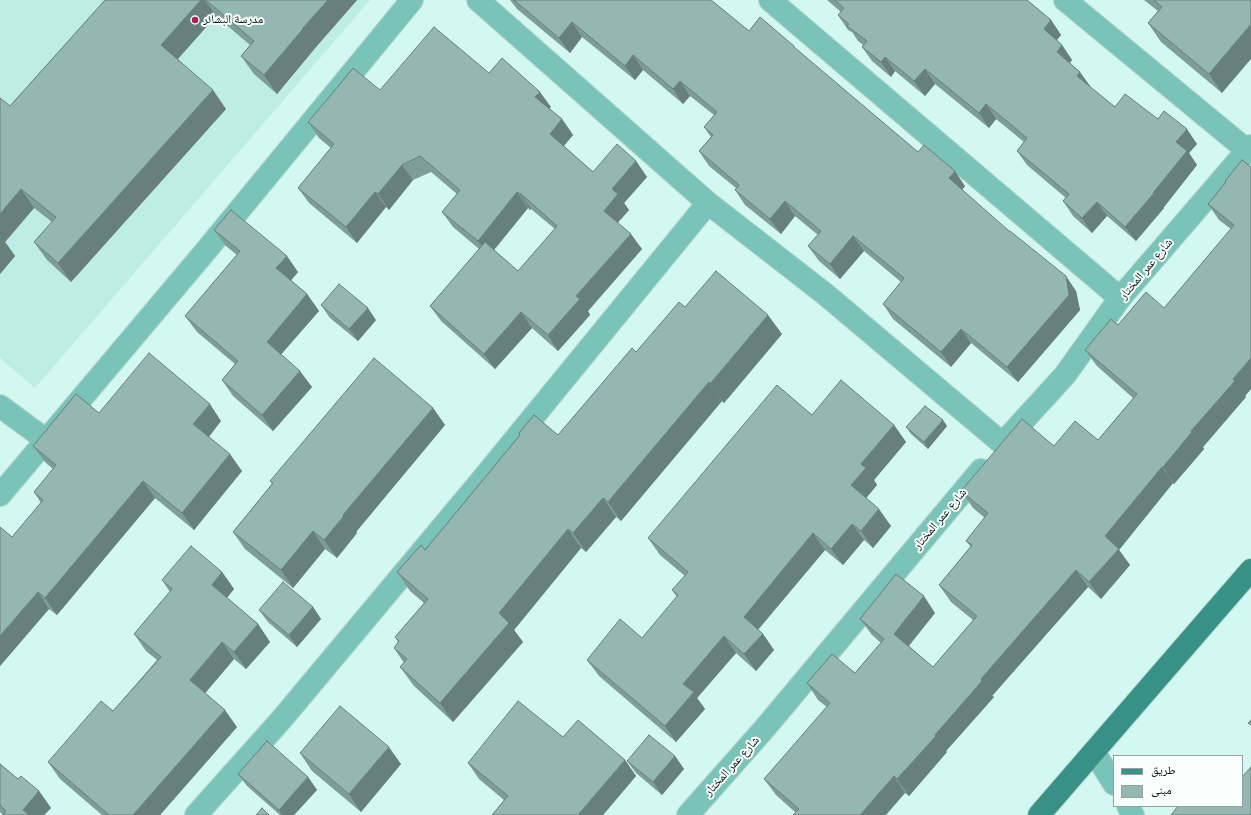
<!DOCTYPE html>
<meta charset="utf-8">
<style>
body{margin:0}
#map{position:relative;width:1251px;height:815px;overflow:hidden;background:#d3f8f1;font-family:"Noto Sans","Noto Naskh Arabic",sans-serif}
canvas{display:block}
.legend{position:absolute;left:1113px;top:755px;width:130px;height:52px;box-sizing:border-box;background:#f7fefc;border:1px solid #96a09e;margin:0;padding:5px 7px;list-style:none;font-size:12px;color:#051210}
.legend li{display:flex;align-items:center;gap:8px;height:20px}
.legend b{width:20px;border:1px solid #96a09e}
</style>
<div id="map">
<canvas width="1251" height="815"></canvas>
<ul class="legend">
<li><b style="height:5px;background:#389186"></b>طريق</li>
<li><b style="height:11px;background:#94b7b1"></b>مبنى</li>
</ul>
</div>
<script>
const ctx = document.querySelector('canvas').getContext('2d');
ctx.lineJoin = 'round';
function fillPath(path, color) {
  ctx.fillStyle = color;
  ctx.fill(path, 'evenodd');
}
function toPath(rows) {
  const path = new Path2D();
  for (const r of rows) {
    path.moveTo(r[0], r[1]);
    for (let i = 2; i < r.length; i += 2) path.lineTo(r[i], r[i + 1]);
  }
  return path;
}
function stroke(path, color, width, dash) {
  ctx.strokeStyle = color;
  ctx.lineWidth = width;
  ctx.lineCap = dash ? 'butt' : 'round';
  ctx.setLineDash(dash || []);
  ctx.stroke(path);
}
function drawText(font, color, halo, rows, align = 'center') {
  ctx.font = font + ' "Noto Sans","Noto Naskh Arabic",sans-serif';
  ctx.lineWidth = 4;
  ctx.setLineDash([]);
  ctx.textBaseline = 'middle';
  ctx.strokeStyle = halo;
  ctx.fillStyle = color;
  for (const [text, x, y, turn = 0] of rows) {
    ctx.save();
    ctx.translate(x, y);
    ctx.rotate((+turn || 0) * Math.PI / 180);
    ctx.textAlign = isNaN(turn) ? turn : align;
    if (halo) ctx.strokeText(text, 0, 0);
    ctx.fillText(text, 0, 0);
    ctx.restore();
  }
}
const built = toPath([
 [0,0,370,0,35,388,0,358]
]);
const street = toPath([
 [478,0,708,203,825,294,1003,444],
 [770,0,1120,298],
 [1065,0,1248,151],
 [0,406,46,440],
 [1003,443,1065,375,1120,298,1251,146],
 [0,495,204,253,412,0],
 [1094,752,1114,784],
 [1128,806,1133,815],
 [196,815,281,720,480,482,708,203],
 [688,815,765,728,981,470]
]);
const primary = toPath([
 [1039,815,1251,570]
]);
const wall = toPath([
 [105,0,357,0,316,47,277,94,254,74,241,56,250,45,216,16,178,59,226,109,71,282,47,260,34,242,52,222,34,208,5,242,15,256,0,274,10,106],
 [510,0,711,0,749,31,797,50,918,152,965,186,962,190,1076,291,1080,310,1018,382,971,343,951,367,893,319,883,304,901,282,864,251,840,279,819,261,808,246,818,235,795,216,781,234,745,205,735,190,736,188,709,166,699,151,711,137,704,127,714,115,690,96,683,104,643,70,635,80,582,37,570,53,517,9],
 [827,0,1027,0,1051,20,1061,35,1056,40,1062,45,1072,60,1070,63,1090,86,1090,87,1115,107,1158,119,1197,144,1189,153,1197,165,1164,207,1164,208,1136,241,1107,216,1092,233,1073,216,1063,201,1066,198,1027,165,1017,151,1024,142,996,119,989,128,935,84,925,96,895,71,891,77,872,61,862,47,863,45,858,41,852,32,848,30,838,15,841,12],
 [1144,0,1251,0,1222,93,1161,42,1148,23,1158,11],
 [489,73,551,107,549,109,562,119,573,135,564,146,593,172,636,161,647,177,624,203,629,210,618,223,642,249,588,311,590,315,558,351,532,328,495,369,441,321,430,306,479,249,453,227,442,212,457,194,431,172,413,180,389,210,386,207,357,243,309,203,298,188,331,148,319,138,308,122,380,90],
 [528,208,530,210,531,209,555,229,518,271,494,250],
 [1251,167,1251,389,1245,396,1246,397,1203,447,1204,449,1174,484,1173,483,1119,550,1130,565,1101,599,1088,587,992,696,994,697,946,751,947,752,909,796,905,793,795,812,776,795,764,779,827,707,818,700,807,683,855,673,881,643,872,635,860,619,935,613,909,646,933,667,973,620,951,602,939,585,971,547,966,541,985,518,973,508,961,491,1054,446,1098,440,1133,398,1097,366,1085,350,1118,325,1164,308,1231,229,1219,220,1208,204,1226,182,1225,181],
 [214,230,298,272,291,280,307,294,319,311,281,354,312,387,273,431,233,396,222,380,235,364,197,332,185,316,237,255,226,246],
 [321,305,376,320,358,341,330,318],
 [685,307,782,334,724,403,722,401,621,521,616,517,586,552,581,548,514,630,523,642,453,722,414,686,400,667,404,663,394,648,398,642,395,637,424,603,410,591,397,572,425,550,520,435,519,433,558,435,636,352],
 [433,408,445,425,356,532,357,533,337,558,325,549,293,588,245,549,233,532,272,484,270,481],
 [99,413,221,421,209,437,242,471,194,530,155,498,57,615,49,609,0,666,0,527,12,537,41,503,34,492,53,469,45,462,33,446],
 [812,415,894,425,906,442,874,480,877,485,866,498,891,526,873,548,864,540,843,565,825,550,758,630,763,634,774,650,756,671,736,653,697,698,705,709,676,742,599,676,587,660,642,638,677,597,672,590,685,576,660,555,648,538],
 [947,426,928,449,911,434,906,427],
 [222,572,234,589,227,598,258,624,270,642,246,669,234,659,205,693,237,727,160,815,102,815,60,779,48,762,113,711,157,660,146,651,134,634,170,592,162,580],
 [313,607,321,619,297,647,268,622,259,610],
 [563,737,625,760,636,776,603,815,492,815,504,800,479,779,468,763],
 [300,753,401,764,361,812,312,771],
 [675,756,684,769,662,795,636,773,627,761],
 [0,764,18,779,39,791,51,808,44,815,3,815,0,812],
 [238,774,308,777,317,790,294,815,280,815,247,786]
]);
const shadedWall = toPath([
 [201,0,205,0,216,16,174,63,161,45],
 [328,0,357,0,316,47,277,94,264,75,303,28],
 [1051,20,1061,35,1054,44,1044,29],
 [572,22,582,37,570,53,559,38],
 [1251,24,1251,59,1222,93,1209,74],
 [1062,45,1072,60,1067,66,1057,52],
 [633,55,643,70,635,80,625,66],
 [885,57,895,71,891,77,881,62],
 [925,69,935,84,925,96,914,81],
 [1080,72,1090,86,1087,90,1077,76],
 [680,81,690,96,683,104,673,89],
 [213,90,226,109,71,282,58,263],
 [540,92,551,107,546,112,535,97],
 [986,104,996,119,989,128,979,113],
 [562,119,573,135,561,149,550,134],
 [1187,129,1197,144,1189,153,1197,165,1164,207,1164,208,1136,241,1125,227,1153,193,1176,142],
 [636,161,647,177,624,203,629,210,614,226,604,211,612,189],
 [402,165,413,180,389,210,378,194],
 [955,171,965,186,959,193,949,178],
 [21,189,34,208,5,242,15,256,0,274,0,214],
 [375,192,386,207,357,243,346,227],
 [517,192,528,208,489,256,478,241],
 [520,193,531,209,530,210,520,194],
 [785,201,795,216,781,234,770,219],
 [1097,202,1107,216,1092,233,1082,218],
 [631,234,642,249,588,311,590,315,558,351,548,335,576,296],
 [853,236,864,251,840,279,830,264],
 [287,256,298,272,288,284,276,268],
 [1066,276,1076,291,1080,310,1018,382,1007,367],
 [307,294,319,311,278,358,267,342],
 [368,308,376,320,358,341,349,329],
 [521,312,532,328,495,369,484,354],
 [768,315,782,334,724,403,710,384],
 [961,329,971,343,951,367,941,352],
 [1251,358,1251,389,1245,396,1246,397,1203,447,1204,449,1174,484,1163,467,1191,431],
 [300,371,312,387,273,431,262,415],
 [709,382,722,401,621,521,608,502],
 [210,404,221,421,205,441,193,424],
 [433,408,445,425,356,532,357,533,337,558,324,540,343,515],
 [943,420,947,426,928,449,924,442],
 [894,425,906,442,874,480,877,485,863,502,851,485,861,464],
 [230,454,242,471,194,530,182,513],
 [1162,467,1173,483,1119,550,1130,565,1101,599,1089,582,1105,536],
 [143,481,155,498,57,615,45,598],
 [603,498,616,517,586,552,573,533],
 [879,509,891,526,873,548,861,531],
 [852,524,864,540,843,565,831,549],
 [568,529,581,548,514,630,523,642,453,722,440,703,499,613],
 [313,531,325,549,293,588,281,570],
 [813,533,825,550,755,633,744,617],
 [1076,570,1088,587,992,696,994,697,946,751,947,752,909,796,897,779,981,679],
 [222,572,234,589,223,602,212,585],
 [38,592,49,609,0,666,0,636],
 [924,596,935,613,905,650,894,634],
 [313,607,321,619,297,647,289,635],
 [258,624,270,642,246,669,234,652],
 [763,634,774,650,756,671,744,654],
 [724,636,736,653,697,698,705,709,676,742,665,726,683,684],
 [222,642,234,659,202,697,190,680],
 [225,710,237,727,160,815,133,815],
 [389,747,401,764,361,812,349,794],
 [675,756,684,769,662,795,653,782],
 [625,760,636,776,603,815,578,815],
 [894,776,905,793,886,815,860,815],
 [308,777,317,790,294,815,282,815,279,810],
 [39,791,51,808,44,815,26,815,23,810]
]);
const building = toPath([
 [105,0,201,0,161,45,213,90,58,263,34,242,56,217,21,189,0,214,0,98,10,106,105,0],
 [206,0,328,0,303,28,303,29,264,75,241,56,254,41,206,0],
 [514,0,711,0,749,31,760,17,794,46,794,47,918,152,924,145,955,171,949,178,1009,231,1010,231,1066,276,1069,295,1007,367,961,329,941,352,883,304,904,278,853,236,830,264,808,246,821,231,785,201,770,219,735,190,739,185,699,151,713,135,704,127,717,112,680,81,673,89,633,55,625,66,572,22,559,38,514,0],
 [835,0,1027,0,1051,20,1044,29,1062,45,1057,52,1080,72,1077,76,1115,107,1125,94,1158,119,1164,111,1187,129,1176,142,1187,151,1153,193,1154,193,1125,227,1097,202,1082,218,1063,201,1069,194,1017,151,1027,138,986,104,979,113,925,69,914,81,885,57,881,62,862,47,867,41,847,26,849,24,838,15,844,8,835,0],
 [1154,0,1251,0,1251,24,1209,74,1148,23,1162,7,1154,0],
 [434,27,489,73,502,58,540,92,535,97,562,119,550,134,593,172,617,144,636,161,612,189,618,194,604,211,631,234,576,296,580,299,548,335,521,312,484,354,430,306,485,242,518,271,557,226,520,193,520,194,517,192,478,241,442,212,460,190,420,156,402,165,378,194,375,192,346,227,298,188,334,144,308,122,335,90,353,68,380,90,434,27],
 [1242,160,1251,167,1251,358,1233,379,1235,381,1191,431,1192,432,1163,467,1162,467,1105,536,1119,549,1089,582,1076,570,981,679,982,681,935,735,936,736,897,779,894,776,860,815,793,815,799,809,764,779,830,703,807,683,832,654,855,673,884,639,860,619,896,574,924,596,894,634,933,667,977,616,939,585,972,545,966,541,988,513,961,491,1022,419,1054,446,1075,421,1098,440,1137,394,1085,350,1111,319,1118,325,1146,292,1164,308,1234,225,1208,204,1226,182,1225,181,1242,160],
 [231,210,287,256,276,268,307,294,267,342,300,371,262,415,222,380,238,361,185,316,240,251,214,230,231,210],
 [716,271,768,315,710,384,709,382,608,502,603,498,573,533,568,529,499,613,509,623,440,703,400,667,407,659,394,648,399,641,395,637,428,599,397,572,421,545,425,550,520,435,519,433,534,415,558,435,632,348,636,352,679,302,685,307,716,271],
 [339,284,368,308,349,329,321,305,339,284],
 [149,353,210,404,193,424,230,454,182,513,143,481,45,598,38,592,0,636,0,527,12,537,43,500,34,492,56,465,33,446,76,394,99,413,149,353],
 [374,358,433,408,343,515,344,516,324,540,313,531,281,570,233,532,273,483,270,481,374,358],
 [841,380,894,425,861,464,866,468,851,485,879,509,861,531,852,524,831,549,813,533,744,617,763,634,744,654,724,636,683,684,694,692,665,726,587,660,620,619,642,638,678,595,672,590,688,572,648,538,777,385,812,415,841,380],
 [925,406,943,420,924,442,906,427,925,406],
 [191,546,222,572,212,585,258,624,234,652,222,642,190,680,225,710,133,815,109,815,48,762,101,701,113,711,161,657,134,634,172,589,162,580,191,546],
 [283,582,313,607,289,635,259,610,283,582],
 [518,701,563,737,578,720,625,760,578,815,492,815,508,796,468,763,518,701],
 [340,706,389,747,349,794,300,753,340,706],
 [1251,720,1251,725,1248,723,1251,720],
 [649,735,675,756,653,782,627,761,649,735],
 [267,741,308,777,279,810,238,774,267,741],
 [0,764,18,779,21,776,39,791,23,810,29,815,3,815,6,811,0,805,0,764],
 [1251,767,1251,815,1171,815,1178,806,1242,806,1242,777,1251,767],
 [262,808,269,815,256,815,262,808]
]);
const markers = [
 [195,20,4,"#ad1e57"]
];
const poiNames = [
 ["مدرسة البشائر",203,20]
];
const streetNames = [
 ["شارع عمر المختار",1146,269,-50],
 ["شارع عمر المختار",940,519,-50],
 ["شارع عمر المختار",732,766,-48]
];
fillPath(built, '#beede5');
stroke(street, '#b2d3cd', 24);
stroke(primary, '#b2d3cd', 24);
stroke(street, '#79c3b8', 22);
stroke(primary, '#389186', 22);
fillPath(wall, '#7f9d98');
fillPath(shadedWall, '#68807c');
fillPath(building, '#94b7b1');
stroke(building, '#68807c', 1);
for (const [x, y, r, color] of markers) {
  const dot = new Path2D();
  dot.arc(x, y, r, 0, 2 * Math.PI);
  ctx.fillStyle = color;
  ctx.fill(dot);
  stroke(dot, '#f7fefc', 1.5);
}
drawText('12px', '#051210', '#f7fefc', poiNames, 'left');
drawText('12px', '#051210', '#f7fefc', streetNames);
</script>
